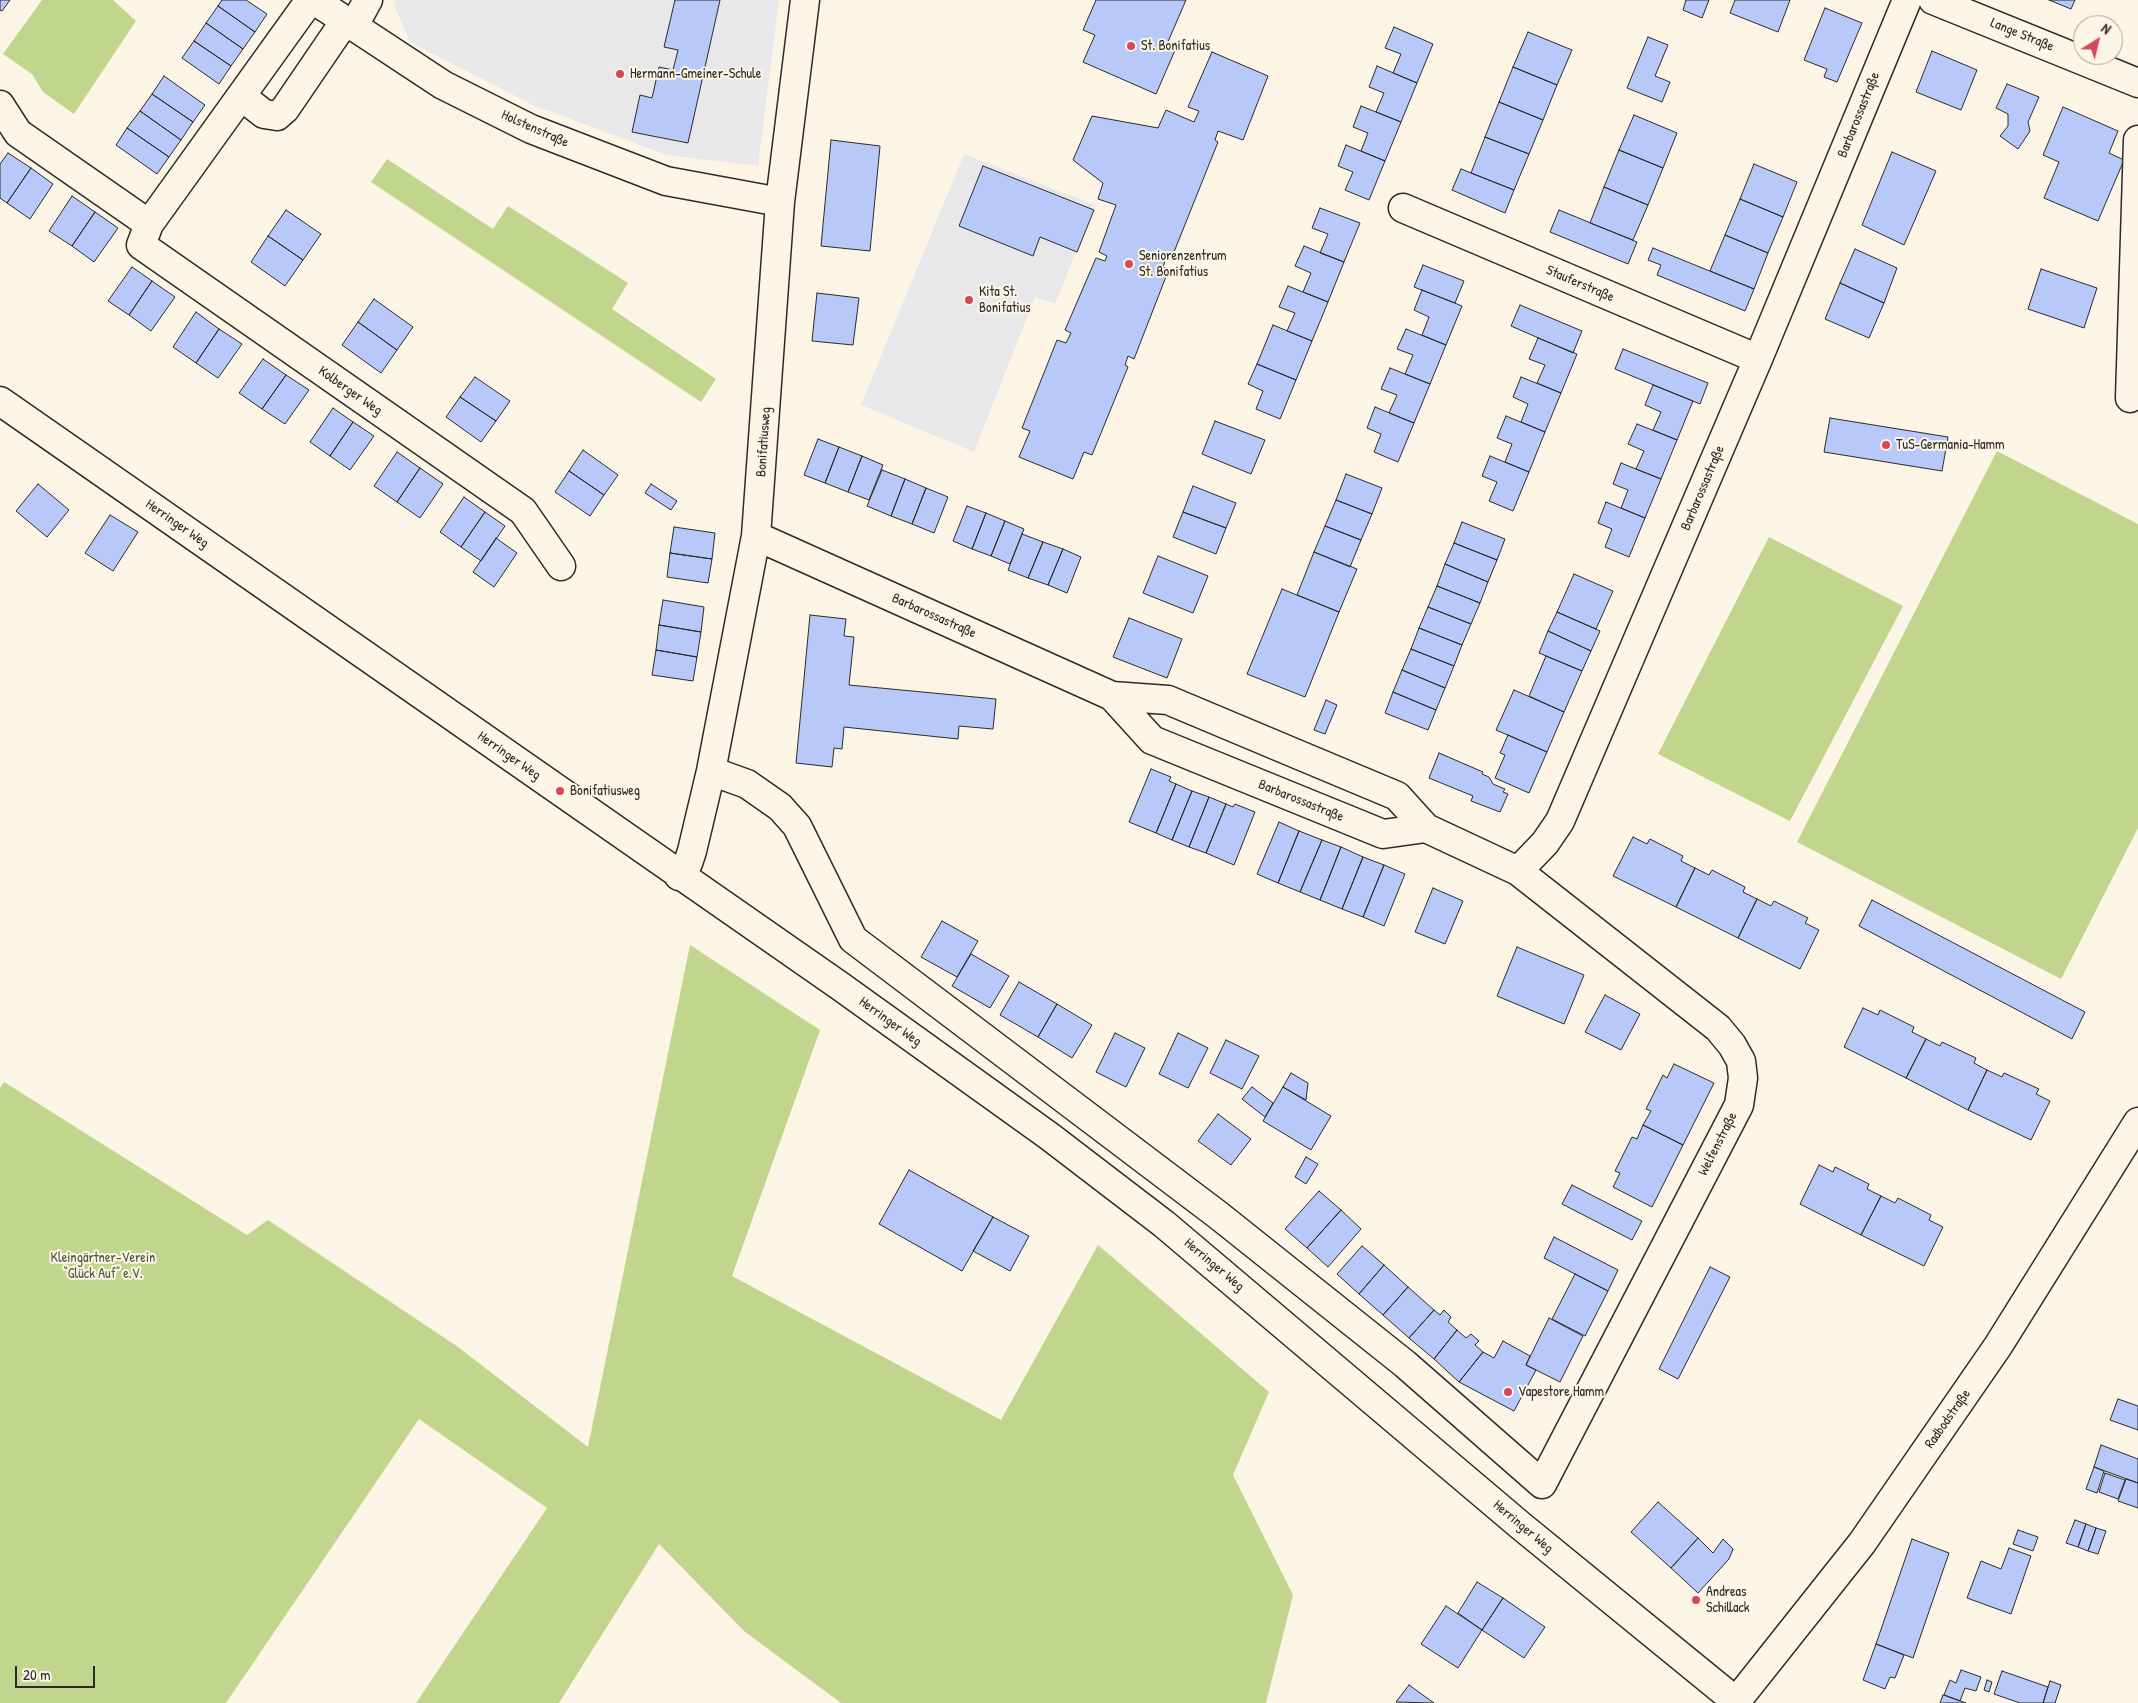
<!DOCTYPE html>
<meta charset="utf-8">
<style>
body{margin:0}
#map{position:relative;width:2138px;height:1703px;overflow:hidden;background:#fcf5e5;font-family:"Patrick Hand",sans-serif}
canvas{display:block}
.north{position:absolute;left:2073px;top:15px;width:50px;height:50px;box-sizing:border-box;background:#fcf5e5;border:1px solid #a8a49b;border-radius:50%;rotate:36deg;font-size:14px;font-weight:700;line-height:20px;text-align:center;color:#2b2b2b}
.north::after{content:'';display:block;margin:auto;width:18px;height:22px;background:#d1495b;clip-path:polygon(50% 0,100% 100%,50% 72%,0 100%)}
.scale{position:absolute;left:15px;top:1666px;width:80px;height:22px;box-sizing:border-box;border:2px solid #2b2b2b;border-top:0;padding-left:6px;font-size:15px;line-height:18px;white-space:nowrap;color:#2b2b2b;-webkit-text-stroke:4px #fcf5e5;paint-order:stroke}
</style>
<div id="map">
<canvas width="2138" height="1703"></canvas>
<div class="north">N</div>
<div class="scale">20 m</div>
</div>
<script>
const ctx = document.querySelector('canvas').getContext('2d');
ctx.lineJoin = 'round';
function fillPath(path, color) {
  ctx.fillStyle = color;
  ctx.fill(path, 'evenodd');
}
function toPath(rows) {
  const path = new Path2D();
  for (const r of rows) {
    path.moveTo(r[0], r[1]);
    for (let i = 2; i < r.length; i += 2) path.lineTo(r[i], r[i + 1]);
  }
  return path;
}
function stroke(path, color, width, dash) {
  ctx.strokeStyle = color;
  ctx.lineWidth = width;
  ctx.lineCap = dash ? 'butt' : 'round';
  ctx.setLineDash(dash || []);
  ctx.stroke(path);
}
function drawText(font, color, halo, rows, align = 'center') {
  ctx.font = font + ' "Patrick Hand",sans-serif';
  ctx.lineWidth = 4;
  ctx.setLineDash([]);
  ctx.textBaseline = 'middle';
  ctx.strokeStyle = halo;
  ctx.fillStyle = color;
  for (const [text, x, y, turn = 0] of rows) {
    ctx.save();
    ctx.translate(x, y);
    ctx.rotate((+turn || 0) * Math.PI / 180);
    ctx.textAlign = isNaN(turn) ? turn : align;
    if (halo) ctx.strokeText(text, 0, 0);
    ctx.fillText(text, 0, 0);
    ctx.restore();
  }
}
const built = toPath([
 [396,0,779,0,758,166,667,155,533,105,410,42,394,5],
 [964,154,1095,205,1055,304,1035,297,974,452,861,405]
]);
const green = toPath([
 [42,0,113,0,136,21,74,114,43,92,32,74,3,54],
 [387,159,502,235,493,229,508,206,628,283,612,309,716,379,701,402,371,182],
 [1997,451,2138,524,2138,828,2061,979,1797,842],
 [1769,537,1903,606,1790,821,1658,754],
 [690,945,820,1030,732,1276,1001,1420,1098,1245,1269,1392,1233,1475,1293,1595,1266,1703,841,1703,744,1631,659,1544,559,1703,416,1703,547,1508,419,1419,226,1703,0,1703,0,1088,4,1082,247,1235,268,1220,458,1347,588,1447]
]);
const building = toPath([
 [0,0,10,0,2,11,0,10,0,0],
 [222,0,246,0,267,14,255,32,218,6,222,0],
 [675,0,720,0,688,143,632,132,640,95,652,98,659,67,673,70,678,50,664,47,675,0],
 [1096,0,1186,0,1167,44,1176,48,1156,94,1083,62,1095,35,1083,30,1096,0],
 [1686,0,1709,0,1702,18,1683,10,1686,0],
 [1735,0,1790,0,1778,32,1730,13,1735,0],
 [2049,0,2075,0,2071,9,2049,0],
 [218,6,255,32,243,49,206,23,218,6],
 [1825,8,1862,23,1837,82,1824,77,1827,69,1804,60,1825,8],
 [206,23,243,49,231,66,194,41,206,23],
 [1394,27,1433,44,1417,83,1393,73,1401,54,1385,48,1394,27],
 [1528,32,1572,50,1557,85,1513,67,1528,32],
 [1648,37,1668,45,1655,76,1670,82,1662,102,1627,88,1648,37],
 [194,41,231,66,219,84,182,58,194,41],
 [1932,51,1977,70,1961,110,1916,92,1932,51],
 [1212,52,1268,76,1243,140,1218,131,1215,140,1218,142,1172,257,1167,255,1163,267,1169,269,1134,359,1128,356,1125,365,1128,367,1092,455,1084,452,1073,479,1019,457,1030,431,1022,428,1057,340,1066,343,1071,333,1065,330,1096,258,1105,261,1107,256,1099,252,1116,205,1098,199,1103,183,1073,160,1092,116,1158,128,1166,110,1194,122,1199,111,1188,107,1212,52],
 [1377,66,1417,83,1401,122,1376,112,1384,93,1369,87,1377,66],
 [1513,67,1557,85,1543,120,1499,102,1513,67],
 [164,76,205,105,193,122,152,94,164,76],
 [2007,84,2039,97,2028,122,2030,131,2018,149,2000,136,2008,126,2008,114,1996,108,2007,84],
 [152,94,193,122,181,140,140,111,152,94],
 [1499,102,1543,120,1529,154,1485,137,1499,102],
 [1361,106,1401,122,1385,161,1361,151,1368,133,1353,127,1361,106],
 [2063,107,2118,131,2109,153,2124,160,2098,221,2044,198,2059,162,2043,155,2063,107],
 [140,111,181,140,169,157,127,128,140,111],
 [1634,115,1677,133,1663,168,1619,150,1634,115],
 [127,128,169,157,157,174,116,145,127,128],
 [1485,137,1529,154,1514,190,1471,173,1485,137],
 [831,140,880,146,870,251,821,246,831,140],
 [1346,145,1385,161,1369,200,1345,190,1353,172,1338,166,1346,145],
 [1619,150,1663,168,1648,205,1604,187,1619,150],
 [1892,152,1936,171,1904,245,1862,225,1892,152],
 [8,153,31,168,7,203,0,198,0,164,8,153],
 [1754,164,1797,182,1783,217,1740,199,1754,164],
 [983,166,1094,210,1077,252,1040,237,1033,256,959,226,983,166],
 [31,168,53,184,30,219,7,203,31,168],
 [1461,169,1514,190,1505,213,1452,190,1461,169],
 [1604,187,1648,205,1633,240,1590,223,1604,187],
 [72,196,95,212,72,246,49,231,72,196],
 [1740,199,1783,217,1768,253,1725,235,1740,199],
 [1320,208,1360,223,1344,262,1320,253,1328,234,1312,228,1320,208],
 [286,210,321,234,303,260,268,236,286,210],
 [1559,210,1637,242,1628,264,1550,232,1559,210],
 [95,212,118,228,94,262,72,246,95,212],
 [1725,235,1768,253,1754,289,1710,271,1725,235],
 [268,236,303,260,285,286,251,262,268,236],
 [1304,246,1344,262,1328,302,1303,292,1311,273,1295,266,1304,246],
 [1653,248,1754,289,1745,311,1657,275,1661,265,1648,260,1653,248],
 [1855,249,1897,268,1884,303,1840,283,1855,249],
 [1423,265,1464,281,1455,303,1414,287,1423,265],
 [132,267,152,281,129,315,108,301,132,267],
 [2041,269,2097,288,2084,328,2028,309,2041,269],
 [152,281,175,297,151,331,129,315,152,281],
 [1840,283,1884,303,1869,338,1825,319,1840,283],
 [1288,286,1328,302,1312,341,1287,331,1295,313,1279,307,1288,286],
 [1422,290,1462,306,1446,345,1422,335,1429,317,1414,310,1422,290],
 [817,293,859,298,853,345,812,341,817,293],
 [374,299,413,327,397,350,358,322,374,299],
 [1520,305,1582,331,1573,353,1511,326,1520,305],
 [196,312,219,329,196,363,173,347,196,312],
 [358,322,397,350,381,373,342,345,358,322],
 [1273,325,1312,341,1296,380,1257,364,1273,325],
 [219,329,242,344,218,378,196,363,219,329],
 [1406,329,1446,345,1430,384,1405,374,1413,355,1397,349,1406,329],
 [1538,338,1577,354,1561,393,1537,383,1545,365,1529,359,1538,338],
 [1623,349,1708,383,1700,404,1615,369,1623,349],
 [263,359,286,375,262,409,239,393,263,359],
 [1257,364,1296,380,1280,419,1256,409,1263,391,1248,384,1257,364],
 [1390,368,1430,384,1414,423,1389,413,1397,395,1381,389,1390,368],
 [286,375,309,390,285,424,262,409,286,375],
 [475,377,510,401,496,421,460,397,475,377],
 [1521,377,1561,393,1545,432,1521,422,1528,404,1513,397,1521,377],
 [1653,385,1693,401,1677,440,1653,430,1661,412,1645,405,1653,385],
 [460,397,496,421,481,442,446,417,460,397],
 [1375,407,1414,423,1398,462,1374,452,1381,434,1367,428,1375,407],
 [333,408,353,422,330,456,310,442,333,408],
 [1506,416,1545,432,1529,472,1505,462,1512,444,1497,438,1506,416],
 [1830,418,1948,437,1942,471,1824,452,1830,418],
 [1215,421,1265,440,1251,474,1202,454,1215,421],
 [353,422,374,436,350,470,330,456,353,422],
 [1637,424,1677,440,1661,479,1636,469,1644,451,1628,444,1637,424],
 [818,439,839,447,825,483,804,475,818,439],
 [839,447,862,456,848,492,825,483,839,447],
 [583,450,618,475,604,495,569,471,583,450],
 [397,452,420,468,397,502,374,486,397,452],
 [862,456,883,465,869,500,848,492,862,456],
 [1490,456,1529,472,1513,511,1489,501,1497,482,1482,476,1490,456],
 [1621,463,1661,479,1645,518,1621,508,1628,490,1613,484,1621,463],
 [420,468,443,484,420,518,397,502,420,468],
 [882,470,905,479,891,516,867,506,882,470],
 [569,471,604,495,590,516,555,492,569,471],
 [1346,474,1382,488,1372,514,1336,500,1346,474],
 [905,479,926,488,912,524,891,516,905,479],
 [38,484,69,510,47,537,16,511,38,484],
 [651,484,677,501,671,510,645,493,651,484],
 [1193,486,1236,503,1226,528,1183,512,1193,486],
 [926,488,948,497,934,533,912,524,926,488],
 [464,497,485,512,461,547,440,532,464,497],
 [1336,500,1372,514,1361,540,1325,526,1336,500],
 [1606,502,1645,518,1629,557,1605,547,1612,529,1598,523,1606,502],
 [967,506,986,513,972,549,953,541,967,506],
 [485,512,505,526,481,561,461,547,485,512],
 [1183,512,1226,528,1216,554,1173,537,1183,512],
 [986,513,1005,521,991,556,972,549,986,513],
 [110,515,138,532,113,571,85,553,110,515],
 [1005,521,1024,529,1010,564,991,556,1005,521],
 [1462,522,1505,539,1497,560,1454,543,1462,522],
 [1325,526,1361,540,1350,567,1314,552,1325,526],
 [674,527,715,533,712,559,670,553,674,527],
 [1022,534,1043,542,1028,578,1008,570,1022,534],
 [496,538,517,553,494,587,473,572,496,538],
 [1043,542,1063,549,1048,585,1028,578,1043,542],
 [1454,543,1497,560,1488,582,1445,564,1454,543],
 [1063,549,1081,557,1067,593,1048,585,1063,549],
 [1314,552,1357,569,1339,612,1297,595,1314,552],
 [670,553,712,559,708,583,667,577,670,553],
 [1158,556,1208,576,1193,613,1143,593,1158,556],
 [1445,564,1488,582,1480,603,1437,586,1445,564],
 [1574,574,1613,591,1596,629,1557,612,1574,574],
 [1437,586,1480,603,1471,624,1428,607,1437,586],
 [1282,589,1339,612,1305,697,1247,674,1282,589],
 [663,600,704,607,701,632,659,625,663,600],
 [1428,607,1471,624,1462,645,1419,628,1428,607],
 [1557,612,1600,631,1591,651,1548,631,1557,612],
 [810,615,846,619,844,636,854,637,849,685,996,699,993,729,959,726,958,739,844,727,842,749,834,748,832,767,796,763,810,615],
 [1129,618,1182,639,1167,678,1113,657,1129,618],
 [659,625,701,632,697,657,656,650,659,625],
 [1419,628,1462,645,1454,666,1411,649,1419,628],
 [1548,631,1591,651,1582,671,1539,653,1548,631],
 [1411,649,1454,666,1445,688,1402,670,1411,649],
 [656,650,697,657,693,681,652,675,656,650],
 [1546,656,1582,671,1564,712,1529,696,1546,656],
 [1402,670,1445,688,1436,710,1393,692,1402,670],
 [1514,690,1564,712,1547,752,1496,730,1514,690],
 [1393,692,1436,710,1428,730,1385,713,1393,692],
 [1326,700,1337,705,1325,734,1314,730,1326,700],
 [1508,735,1547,752,1529,793,1495,778,1505,755,1500,753,1508,735],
 [1439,753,1483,772,1482,774,1489,777,1493,784,1505,789,1503,792,1508,794,1500,812,1471,801,1473,796,1429,778,1439,753],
 [1151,769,1171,777,1169,781,1176,784,1156,833,1129,822,1151,769],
 [1176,784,1192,791,1172,840,1156,833,1176,784],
 [1192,791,1209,797,1189,847,1172,840,1192,791],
 [1209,797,1226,804,1206,853,1189,847,1209,797],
 [1226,804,1233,807,1235,804,1255,812,1234,865,1206,853,1226,804],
 [1279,822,1299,831,1278,883,1257,874,1279,822],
 [1299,831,1322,840,1300,892,1278,883,1299,831],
 [1633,837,1647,844,1650,839,1683,856,1681,861,1695,868,1676,907,1613,876,1633,837],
 [1322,840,1341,847,1320,900,1300,892,1322,840],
 [1341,847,1363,857,1342,909,1320,900,1341,847],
 [1363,857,1384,865,1363,917,1342,909,1363,857],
 [1384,865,1405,874,1384,926,1363,917,1384,865],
 [1695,868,1709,875,1712,870,1745,887,1743,892,1757,899,1738,938,1676,907,1695,868],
 [1433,888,1463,901,1445,944,1415,932,1433,888],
 [1757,899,1771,906,1774,901,1808,918,1805,923,1819,930,1800,969,1738,938,1757,899],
 [1872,900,2085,1012,2072,1039,1859,926,1872,900],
 [942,921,978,941,957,977,921,957,942,921],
 [1517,947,1584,975,1564,1024,1497,996,1517,947],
 [971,954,1009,976,990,1008,952,986,971,954],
 [1019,982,1057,1004,1038,1037,1000,1015,1019,982],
 [1605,995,1640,1014,1621,1050,1585,1032,1605,995],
 [1057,1004,1092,1025,1072,1058,1038,1037,1057,1004],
 [1863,1008,1878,1015,1880,1010,1914,1027,1912,1032,1926,1039,1906,1078,1844,1047,1863,1008],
 [1115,1033,1145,1048,1126,1087,1096,1072,1115,1033],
 [1178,1033,1208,1048,1188,1088,1159,1074,1178,1033],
 [1926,1039,1940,1046,1942,1042,1976,1058,1974,1063,1987,1070,1968,1110,1906,1078,1926,1039],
 [1226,1040,1259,1056,1242,1089,1210,1073,1226,1040],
 [1674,1064,1714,1083,1683,1145,1643,1125,1651,1111,1646,1109,1663,1075,1667,1078,1674,1064],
 [1987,1070,2002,1077,2004,1073,2039,1089,2036,1094,2050,1101,2031,1140,1968,1110,1987,1070],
 [1291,1073,1308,1083,1306,1100,1283,1087,1291,1073],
 [1252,1087,1273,1103,1265,1117,1242,1099,1252,1087],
 [1283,1087,1331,1116,1311,1150,1263,1121,1283,1087],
 [1218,1114,1251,1139,1231,1165,1198,1141,1218,1114],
 [1643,1125,1683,1145,1652,1207,1613,1187,1620,1173,1615,1171,1632,1137,1637,1139,1643,1125],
 [1306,1157,1318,1164,1306,1184,1295,1177,1306,1157],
 [1819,1165,1833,1172,1835,1167,1869,1184,1867,1189,1881,1196,1861,1235,1800,1204,1819,1165],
 [909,1170,993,1217,962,1271,879,1224,909,1170],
 [1572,1185,1642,1221,1632,1240,1562,1204,1572,1185],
 [1319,1191,1341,1210,1307,1248,1285,1229,1319,1191],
 [1881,1196,1895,1203,1898,1198,1931,1215,1929,1220,1943,1227,1924,1266,1861,1235,1881,1196],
 [1341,1210,1361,1229,1328,1267,1307,1248,1341,1210],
 [993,1217,1029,1236,1010,1271,973,1251,993,1217],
 [1554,1237,1618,1270,1608,1291,1544,1258,1554,1237],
 [1362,1246,1384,1265,1359,1294,1337,1274,1362,1246],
 [1384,1265,1408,1287,1383,1315,1359,1294,1384,1265],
 [1710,1267,1730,1277,1678,1379,1659,1369,1710,1267],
 [1575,1274,1608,1291,1585,1336,1552,1319,1575,1274],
 [1408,1287,1434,1310,1409,1338,1383,1315,1408,1287],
 [1434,1310,1440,1315,1444,1310,1451,1317,1448,1322,1457,1330,1434,1359,1409,1338,1434,1310],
 [1549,1318,1583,1336,1560,1382,1526,1365,1549,1318],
 [1457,1330,1466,1338,1471,1334,1479,1341,1475,1345,1483,1352,1459,1382,1434,1359,1457,1330],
 [1503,1341,1530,1356,1526,1365,1536,1370,1514,1411,1459,1382,1483,1352,1494,1358,1503,1341],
 [2118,1399,2138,1406,2138,1430,2110,1420,2118,1399],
 [2101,1445,2138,1459,2138,1483,2094,1467,2101,1445],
 [2094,1467,2104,1471,2097,1493,2086,1489,2094,1467],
 [2105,1473,2125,1480,2118,1499,2099,1492,2105,1473],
 [2126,1479,2138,1483,2138,1508,2118,1501,2126,1479],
 [1658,1502,1698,1538,1671,1568,1631,1532,1658,1502],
 [2075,1520,2086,1524,2078,1547,2066,1543,2075,1520],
 [2086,1524,2096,1528,2088,1551,2078,1547,2086,1524],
 [2096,1528,2106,1531,2098,1554,2088,1551,2096,1528],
 [2018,1530,2038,1537,2033,1551,2013,1544,2018,1530],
 [1698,1538,1713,1553,1723,1539,1733,1549,1729,1559,1698,1593,1671,1568,1698,1538],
 [1912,1539,1949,1553,1913,1658,1876,1644,1912,1539],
 [2009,1548,2031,1556,2011,1614,1967,1598,1981,1561,2001,1569,2009,1548],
 [1477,1582,1503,1598,1482,1630,1458,1613,1477,1582],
 [1503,1598,1545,1627,1524,1658,1482,1630,1503,1598],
 [1446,1606,1482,1630,1458,1668,1421,1644,1446,1606],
 [1876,1644,1904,1655,1895,1678,1890,1677,1885,1689,1863,1680,1876,1644],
 [1961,1670,1981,1677,1976,1691,1965,1688,1960,1701,1944,1695,1950,1680,1956,1683,1961,1670],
 [2002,1671,2048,1687,2043,1703,2020,1703,1994,1694,2002,1671],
 [1987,1680,1992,1682,1989,1692,1984,1690,1987,1680],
 [2050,1681,2061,1685,2055,1703,2043,1703,2050,1681],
 [1409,1685,1434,1703,1396,1702,1409,1685],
 [1943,1695,1944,1695,1966,1703,1940,1703,1943,1695]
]);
const minor = toPath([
 [310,0,149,224,141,245,523,511,561,566],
 [314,0,443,85,531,129,666,181,780,202],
 [353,27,368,0],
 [241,96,264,114,277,116,285,109,345,21],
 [0,105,18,133,149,224],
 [1403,208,1758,359],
 [2130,398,2138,140],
 [756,536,1112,696],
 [1112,696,1168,700,1299,755,1397,796,1426,828,1383,834,1152,740,1112,696],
 [711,771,747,784,780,807,797,826,853,939,1218,1215,1405,1364,1542,1484,1739,1105,1743,1078,1741,1061,1732,1045,1718,1028,1518,871,1426,828],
 [1518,871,1545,843,1560,821,1758,359,1907,0],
 [679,876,688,863,692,851,711,771,756,536,780,202,805,0]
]);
const tertiary = toPath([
 [1933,0,2138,83]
]);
const secondary = toPath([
 [0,401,840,986,1049,1136,1164,1224,1521,1526,1738,1703],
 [1735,1703,1862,1543,1998,1346,2138,1122]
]);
const markers = [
 [1131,46,5,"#d1495b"],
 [620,74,5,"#d1495b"],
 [1129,264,5,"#d1495b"],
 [969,300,5,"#d1495b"],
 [1886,445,5,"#d1495b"],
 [560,791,5,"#d1495b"],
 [1508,1392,5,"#d1495b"],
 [1696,1600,5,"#d1495b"]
];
const streetNames = [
 ["Lange Straße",2022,35,22],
 ["Barbarossastraße",1859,115,-68],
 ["Holstenstraße",535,129,24],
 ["Stauferstraße",1580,284,23],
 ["Kolberger Weg",350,391,35],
 ["Bonifatiusweg",764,442,-86],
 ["Barbarossastraße",1703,488,-67],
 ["Herringer Weg",177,524,35],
 ["Barbarossastraße",934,616,24],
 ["Herringer Weg",509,756,35],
 ["Barbarossastraße",1301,801,22],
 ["Herringer Weg",890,1022,36],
 ["Welfenstraße",1718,1144,-63],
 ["Herringer Weg",1214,1265,40],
 ["Radbodstraße",1948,1419,-55],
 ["Herringer Weg",1523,1527,40]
];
const poiNames = [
 ["St. Bonifatius",1141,46],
 ["Hermann-Gmeiner-Schule",630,74],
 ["Seniorenzentrum",1139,256],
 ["St. Bonifatius",1139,272],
 ["Kita St.",979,292],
 ["Bonifatius",979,308],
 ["TuS-Germania-Hamm",1896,445],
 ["Bonifatiusweg",570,791],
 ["Vapestore Hamm",1518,1392],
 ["Andreas",1706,1592],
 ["Schillack",1706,1608]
];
const parkNames = [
 ["Kleingärtner-Verein",103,1258],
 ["“Glück Auf” e.V.",103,1274]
];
fillPath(built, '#e8e8eb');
fillPath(green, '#c1d68c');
fillPath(building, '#b8c9f9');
stroke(building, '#2b2b2b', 1);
stroke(minor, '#2b2b2b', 31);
stroke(tertiary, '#2b2b2b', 31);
stroke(secondary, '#2b2b2b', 31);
stroke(minor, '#fcf5e5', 28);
stroke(tertiary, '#fcf5e5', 28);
stroke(secondary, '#fcf5e5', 28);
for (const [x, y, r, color] of markers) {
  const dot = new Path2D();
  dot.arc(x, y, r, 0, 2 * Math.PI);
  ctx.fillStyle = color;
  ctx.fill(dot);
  stroke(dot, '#fcf5e5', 2);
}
drawText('14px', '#2b2b2b', '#fcf5e5', streetNames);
drawText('14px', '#2b2b2b', '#fcf5e5', poiNames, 'left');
drawText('14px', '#505643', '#fcf5e5', parkNames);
</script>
